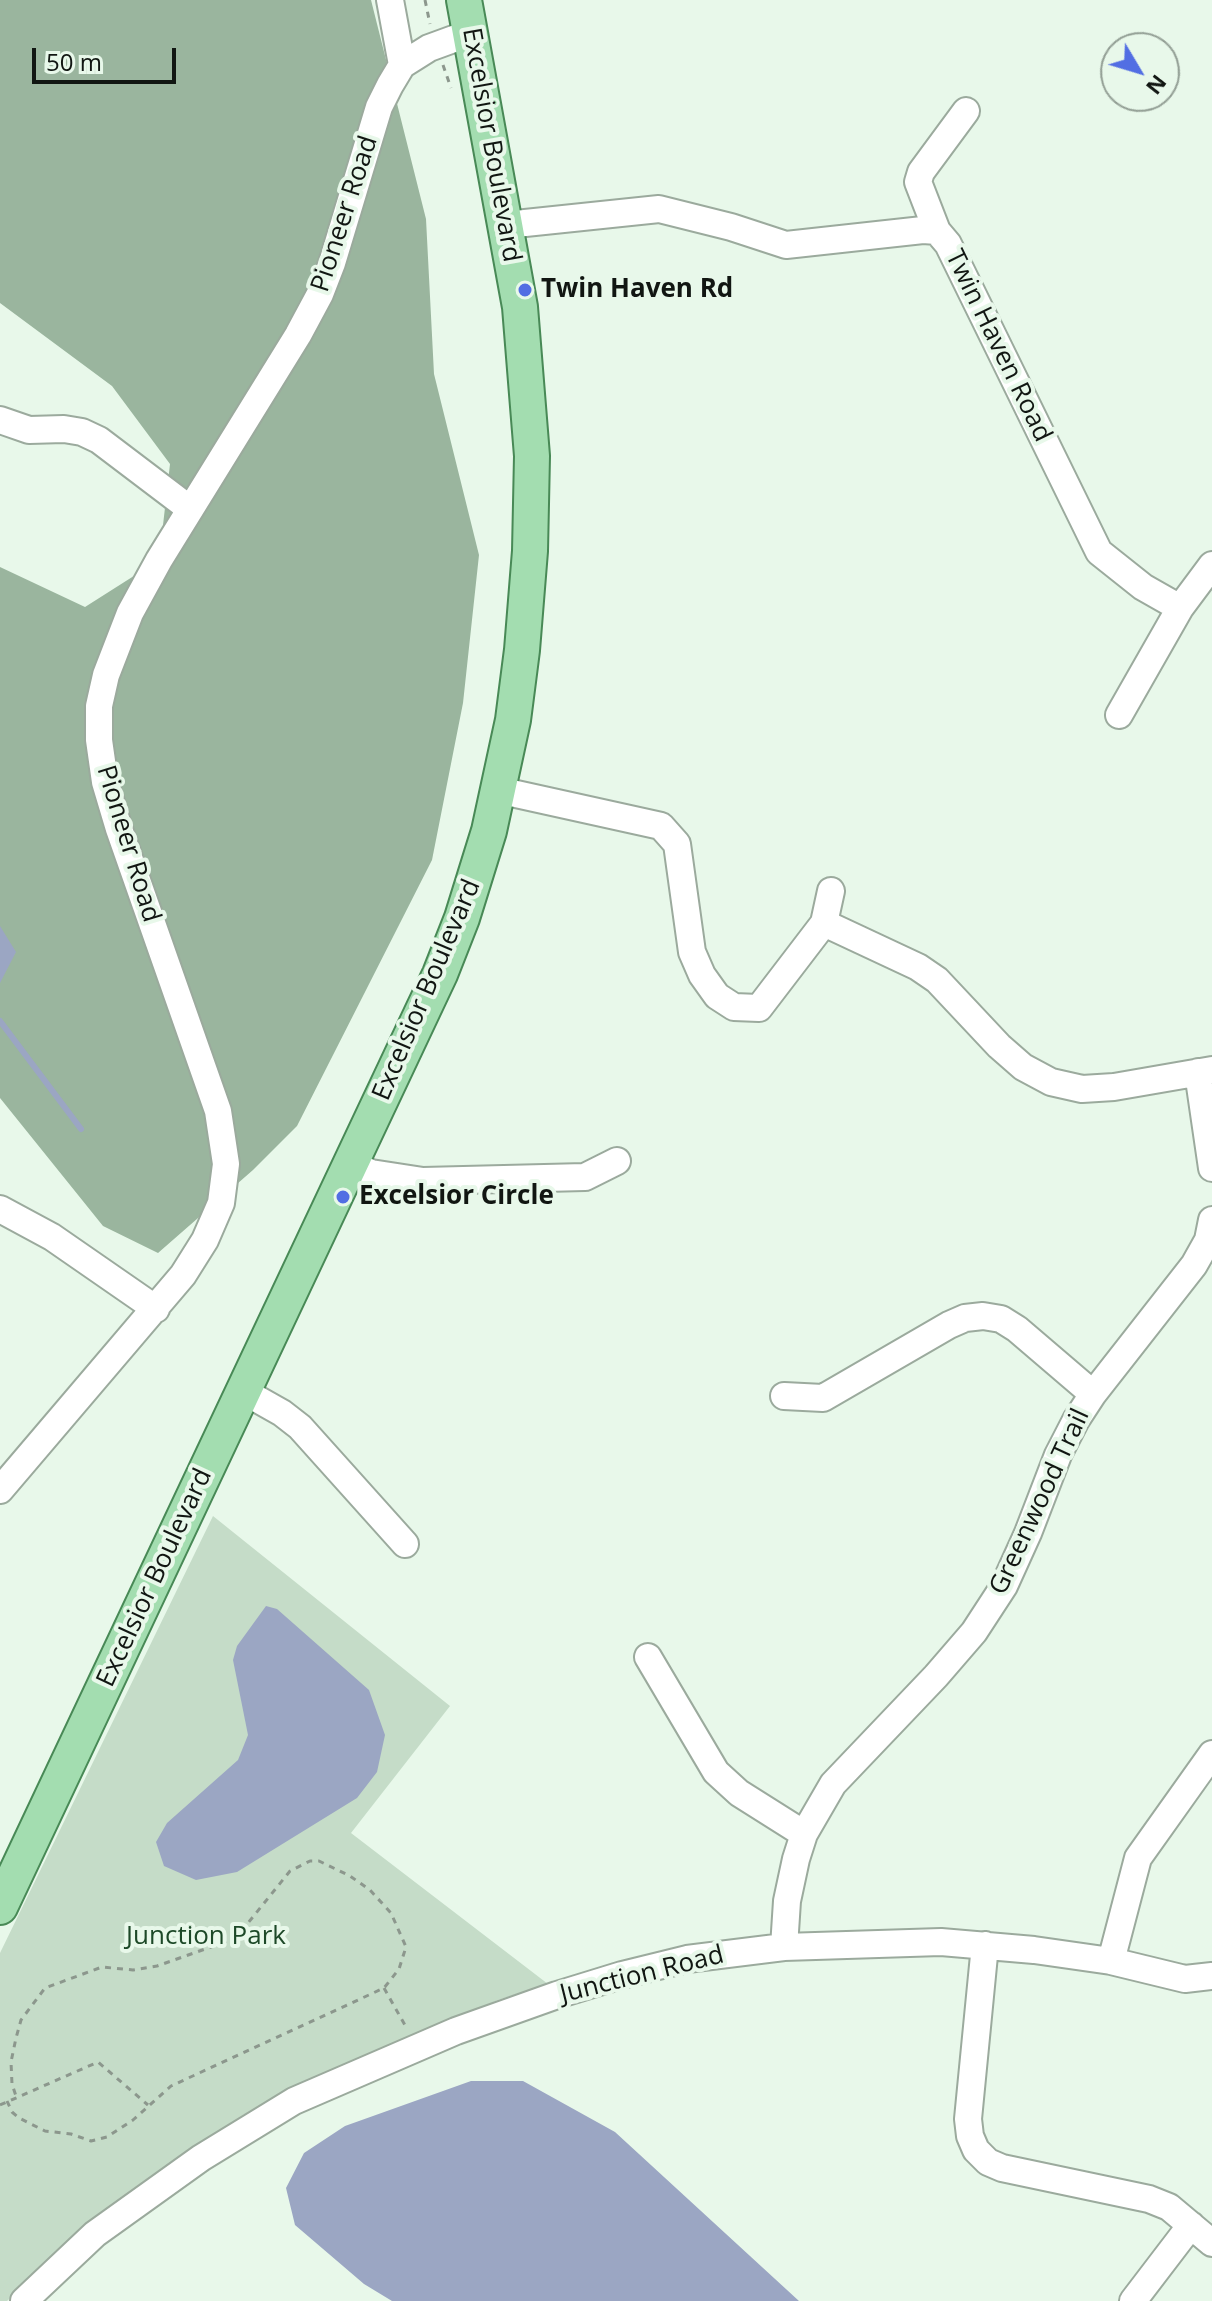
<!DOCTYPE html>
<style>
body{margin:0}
#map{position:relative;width:1212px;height:2301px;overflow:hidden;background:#e8f8ea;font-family:"Open Sans",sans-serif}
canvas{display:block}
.north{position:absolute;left:1100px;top:32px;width:80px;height:80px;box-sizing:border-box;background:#e8f8ea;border:2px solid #929e94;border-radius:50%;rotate:128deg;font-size:22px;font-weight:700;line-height:32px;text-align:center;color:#111612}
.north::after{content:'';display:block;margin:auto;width:28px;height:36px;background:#526ee3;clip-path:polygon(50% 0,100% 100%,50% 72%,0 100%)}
.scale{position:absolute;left:32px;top:48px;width:144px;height:36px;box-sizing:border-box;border:4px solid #111612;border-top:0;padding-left:10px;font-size:24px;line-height:28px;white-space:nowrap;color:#111612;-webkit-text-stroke:6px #e8f8ea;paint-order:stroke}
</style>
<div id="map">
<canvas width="1212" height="2301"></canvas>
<div class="north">N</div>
<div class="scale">50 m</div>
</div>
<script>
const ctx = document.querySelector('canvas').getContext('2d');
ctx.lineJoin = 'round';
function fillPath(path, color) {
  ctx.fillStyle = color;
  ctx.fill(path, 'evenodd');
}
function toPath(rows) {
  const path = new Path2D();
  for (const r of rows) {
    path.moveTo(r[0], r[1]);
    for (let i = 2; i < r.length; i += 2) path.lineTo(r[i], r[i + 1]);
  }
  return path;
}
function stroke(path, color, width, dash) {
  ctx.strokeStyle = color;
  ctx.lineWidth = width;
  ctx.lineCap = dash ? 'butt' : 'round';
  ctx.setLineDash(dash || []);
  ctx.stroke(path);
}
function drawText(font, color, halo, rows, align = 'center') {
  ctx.font = font + ' "Open Sans",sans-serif';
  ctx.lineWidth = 8;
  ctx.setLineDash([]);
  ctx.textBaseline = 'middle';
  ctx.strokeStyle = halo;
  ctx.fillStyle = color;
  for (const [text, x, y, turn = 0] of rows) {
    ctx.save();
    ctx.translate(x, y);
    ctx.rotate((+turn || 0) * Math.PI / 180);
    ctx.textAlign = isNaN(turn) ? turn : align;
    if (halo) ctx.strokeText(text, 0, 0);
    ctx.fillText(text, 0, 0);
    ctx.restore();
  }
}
const green = toPath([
 [213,1516,450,1706,351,1833,548,1984,498,2000,243,2115,65,2248,7,2301,0,2301,0,1953]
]);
const forest = toPath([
 [0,0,371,0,426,219,434,374,479,555,463,703,432,860,297,1126,253,1170,158,1253,103,1226,0,1098,0,567,85,607,159,560,170,464,112,386,0,303]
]);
const water = toPath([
 [0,926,16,952,0,983],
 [266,1606,277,1609,369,1690,385,1735,377,1772,357,1798,237,1872,196,1880,164,1866,156,1842,167,1823,238,1760,248,1735,233,1660,237,1646],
 [471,2081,523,2081,615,2132,799,2301,392,2301,364,2284,295,2225,286,2188,304,2153,345,2126]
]);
const stream = toPath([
 [0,1021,81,1129]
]);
const path = toPath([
 [425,0,430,24],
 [443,65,451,88],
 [384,1988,406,2027],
 [7,2101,12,2112,19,2118,45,2131,71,2134,91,2141,107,2137,133,2120,171,2086,384,1988,399,1969,406,1947,391,1913,370,1890,350,1876,319,1861,310,1861,290,1871,248,1923,228,1941,157,1966,133,1970,102,1967,45,1988,21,2020,16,2038,11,2062,12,2084,16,2096],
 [0,2105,98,2062,148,2105]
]);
const minor = toPath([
 [390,0,402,65],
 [506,225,659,209,731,227,786,245,923,230,937,231,948,244,1099,552,1143,587,1180,608],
 [937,231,918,182,921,172,966,111],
 [0,420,29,430,64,429,82,432,99,440,190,509],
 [1119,715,1180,608,1212,565],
 [498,790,661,826,677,844,692,952,702,975,717,996,734,1007,759,1008,824,923,831,891],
 [824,923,918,967,937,980,999,1046,1023,1067,1051,1082,1082,1089,1114,1087,1212,1070],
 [1198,1072,1212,1168],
 [352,1164,371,1173,423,1181,585,1177,617,1161],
 [0,1209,52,1237,156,1309],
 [243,1391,282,1413,300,1427,405,1544],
 [784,1396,823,1398,949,1325,965,1318,983,1316,1001,1319,1017,1329,1093,1394],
 [0,1490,183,1275,205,1240,221,1203,226,1164,218,1111,119,829,105,782,99,740,99,706,106,675,130,613,159,560,298,335,320,294,332,263,379,107,390,85,402,65,429,48,470,33],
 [648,1657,716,1772,739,1793,804,1834],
 [985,1945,968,2119,970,2136,976,2150,988,2162,1002,2168,1149,2199,1169,2207,1212,2243],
 [784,1947,787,1901,796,1859,804,1834,833,1784,936,1676,974,1632,1004,1586,1028,1533,1058,1455,1076,1420,1093,1394,1194,1265,1208,1240,1212,1220],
 [1111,1961,1185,1979,1212,1976],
 [24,2301,95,2234,201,2158,294,2101,456,2031,557,1995,622,1975,687,1959,784,1947,941,1942,1034,1950,1111,1961,1138,1858,1212,1754],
 [1133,2301,1191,2225]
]);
const major = toPath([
 [0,1907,440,974,462,918,489,831,513,720,522,650,530,551,532,456,520,307,464,0]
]);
const markers = [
 [525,290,8,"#526ee3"],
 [343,1197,8,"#526ee3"]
];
const streetNames = [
 ["Excelsior Boulevard",491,145,80],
 ["Pioneer Road",345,214,-72],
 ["Twin Haven Road",998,346,64],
 ["Pioneer Road",128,844,73],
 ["Excelsior Boulevard",427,990,-67],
 ["Greenwood Trail",1040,1502,-65],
 ["Excelsior Boulevard",155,1578,-65],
 ["Junction Road",642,1975,-14]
];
const poiNames = [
 ["Twin Haven Rd",541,290],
 ["Excelsior Circle",359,1197]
];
const parkNames = [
 ["Junction Park",206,1937]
];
fillPath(green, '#c5dcc8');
fillPath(forest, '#9ab59e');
fillPath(water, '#9ba6c3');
stroke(stream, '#9ba6c3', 6);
stroke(minor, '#9baa9d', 30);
stroke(major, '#488956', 38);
stroke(path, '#8c978d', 3, [6, 6]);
stroke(minor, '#fff', 26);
stroke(major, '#a3ddb0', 34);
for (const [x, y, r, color] of markers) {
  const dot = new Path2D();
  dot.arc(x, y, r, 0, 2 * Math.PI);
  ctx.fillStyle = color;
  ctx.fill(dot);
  stroke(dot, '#e8f8ea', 3);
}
drawText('26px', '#111612', '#e8f8ea', streetNames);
drawText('bold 26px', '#111612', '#e8f8ea', poiNames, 'left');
drawText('26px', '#1d4928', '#e8f8ea', parkNames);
</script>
